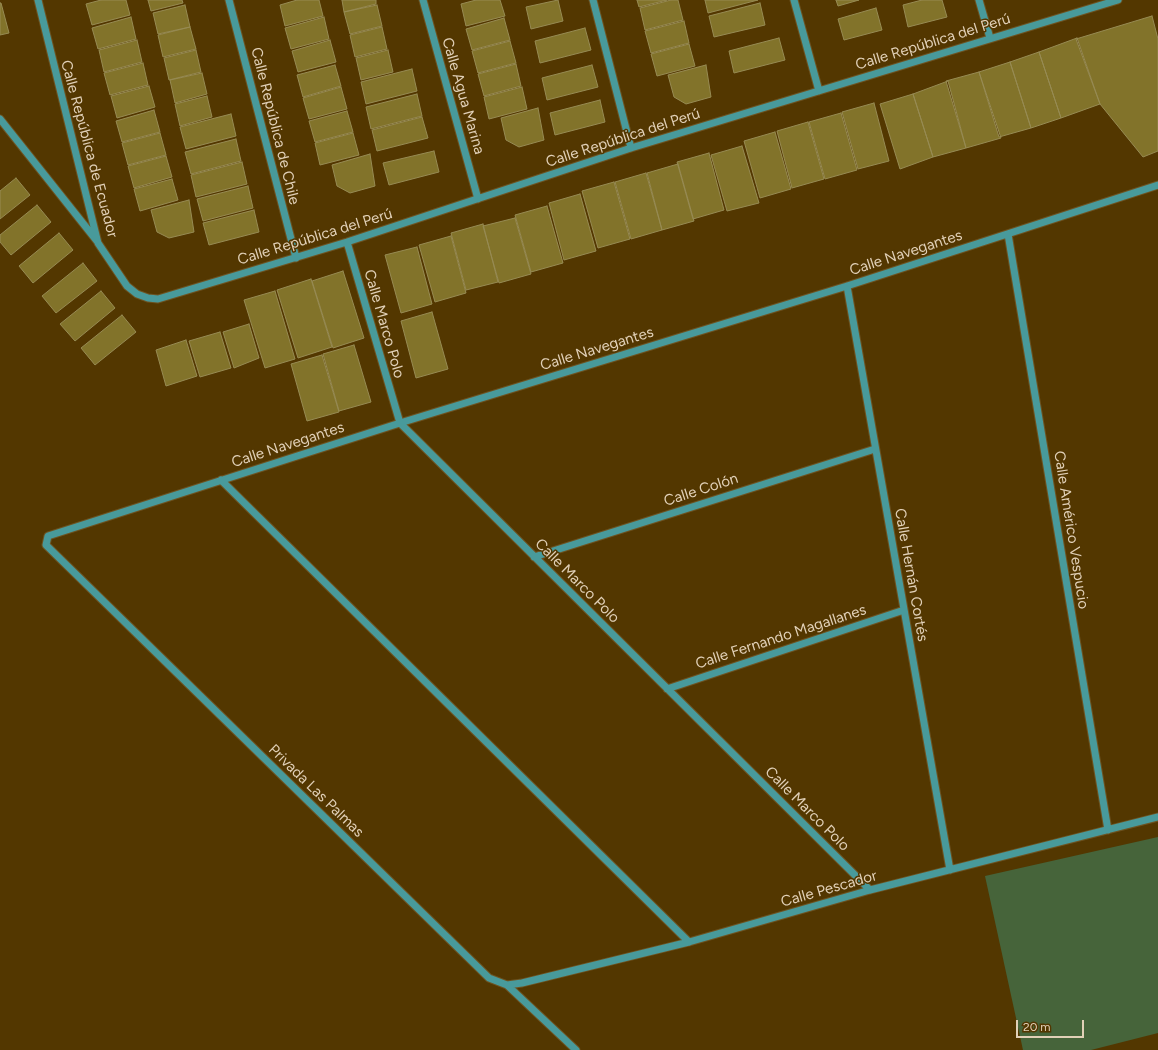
<!DOCTYPE html>
<meta charset="utf-8">
<style>
body{margin:0}
#map{position:relative;width:1158px;height:1050px;overflow:hidden;background:#533700;font-family:Figtree,sans-serif}
canvas{display:block}
.scale{position:absolute;left:1016px;top:1020px;width:68px;height:18px;box-sizing:border-box;border:2px solid #e1d0b7;border-top:0;padding-left:5px;font-size:12px;line-height:14px;white-space:nowrap;color:#e1d0b7;-webkit-text-stroke:3px #533700;paint-order:stroke}
</style>
<div id="map">
<canvas width="1158" height="1050"></canvas>
<div class="scale">20 m</div>
</div>
<script>
const ctx = document.querySelector('canvas').getContext('2d');
ctx.lineJoin = 'round';
function fillPath(path, color) {
  ctx.fillStyle = color;
  ctx.fill(path, 'evenodd');
}
function toPath(rows) {
  const path = new Path2D();
  for (const r of rows) {
    path.moveTo(r[0], r[1]);
    for (let i = 2; i < r.length; i += 2) path.lineTo(r[i], r[i + 1]);
  }
  return path;
}
function stroke(path, color, width, dash) {
  ctx.strokeStyle = color;
  ctx.lineWidth = width;
  ctx.lineCap = dash ? 'butt' : 'round';
  ctx.setLineDash(dash || []);
  ctx.stroke(path);
}
function drawText(font, color, halo, rows, align = 'center') {
  ctx.font = font + ' Figtree,sans-serif';
  ctx.lineWidth = 3;
  ctx.setLineDash([]);
  ctx.textBaseline = 'middle';
  ctx.strokeStyle = halo;
  ctx.fillStyle = color;
  for (const [text, x, y, turn = 0] of rows) {
    ctx.save();
    ctx.translate(x, y);
    ctx.rotate((+turn || 0) * Math.PI / 180);
    ctx.textAlign = isNaN(turn) ? turn : align;
    if (halo) ctx.strokeText(text, 0, 0);
    ctx.fillText(text, 0, 0);
    ctx.restore();
  }
}
const green = toPath([
 [1158,837,1158,1033,1091,1050,1023,1050,985,876]
]);
const building = toPath([
 [101,0,126,0,130,15,92,25,86,4,101,0],
 [148,0,182,0,183,3,151,11,148,0],
 [297,0,319,0,323,16,285,26,280,5,297,0],
 [342,0,376,0,376,4,344,12,342,0],
 [476,0,500,0,505,16,466,26,461,4,476,0],
 [558,0,563,21,531,29,526,7,558,0],
 [637,0,667,0,639,7,637,0],
 [671,0,678,0,683,20,645,30,640,8,671,0],
 [705,0,758,0,708,13,705,0],
 [836,0,859,0,838,6,836,0],
 [922,0,942,0,947,17,908,27,903,5,922,0],
 [0,3,1,3,9,33,0,35,0,3],
 [760,3,765,25,714,37,709,16,760,3],
 [185,5,190,27,158,34,153,13,185,5],
 [377,5,382,26,350,34,344,12,377,5],
 [876,8,882,30,844,40,838,19,876,8],
 [1152,16,1158,39,1158,151,1143,157,1100,104,1076,39,1152,16],
 [131,17,136,39,98,49,92,28,131,17],
 [324,17,329,39,291,49,285,28,324,17],
 [504,18,510,40,472,50,466,29,504,18],
 [684,21,689,43,651,53,645,31,684,21],
 [190,27,196,49,163,57,158,35,190,27],
 [382,27,387,49,355,57,350,35,382,27],
 [585,28,591,50,540,63,535,41,585,28],
 [779,38,785,60,734,73,729,51,779,38],
 [1077,38,1100,104,1061,118,1039,52,1077,38],
 [137,40,142,62,104,72,99,50,137,40],
 [330,40,336,62,298,72,292,51,330,40],
 [510,41,516,63,478,73,472,51,510,41],
 [689,44,695,66,657,76,651,54,689,44],
 [196,50,201,72,169,80,164,58,196,50],
 [388,50,393,72,361,80,356,58,388,50],
 [1039,52,1061,118,1031,128,1010,62,1039,52],
 [1010,62,1031,128,999,137,979,72,1010,62],
 [143,63,148,85,110,95,104,73,143,63],
 [516,64,521,86,484,96,478,74,516,64],
 [335,65,341,86,303,97,297,75,335,65],
 [592,65,598,87,547,100,542,78,592,65],
 [706,65,711,97,686,104,674,97,668,75,706,65],
 [412,69,417,91,366,104,361,82,412,69],
 [979,72,1001,138,966,148,946,81,979,72],
 [202,73,207,94,175,103,170,80,202,73],
 [948,81,966,148,933,157,913,94,948,81],
 [149,86,155,107,117,118,111,96,149,86],
 [341,87,347,109,309,119,303,98,341,87],
 [522,87,527,109,489,119,484,97,522,87],
 [417,94,422,116,371,129,366,107,417,94],
 [913,94,933,157,900,169,880,104,913,94],
 [207,96,212,117,180,126,175,104,207,96],
 [600,100,605,122,555,135,550,113,600,100],
 [874,103,889,161,858,169,842,112,874,103],
 [538,108,544,140,519,147,506,140,501,118,538,108],
 [154,110,160,132,122,142,116,121,154,110],
 [347,111,353,132,315,142,309,121,347,111],
 [841,113,857,170,825,179,809,122,841,113],
 [231,114,236,136,186,149,180,127,231,114],
 [422,117,428,138,377,151,372,130,422,117],
 [808,122,824,179,792,188,777,131,808,122],
 [775,132,791,189,760,198,744,141,775,132],
 [160,133,166,155,128,165,122,143,160,133],
 [353,133,359,155,320,165,315,143,353,133],
 [236,139,241,161,191,174,185,152,236,139],
 [742,146,759,203,727,211,711,155,742,146],
 [434,151,439,172,389,185,383,163,434,151],
 [709,153,724,210,693,219,677,162,709,153],
 [370,154,375,186,350,193,337,186,332,165,370,154],
 [166,156,172,177,134,188,128,166,166,156],
 [242,162,247,184,196,197,191,175,242,162],
 [678,164,694,221,662,230,647,173,678,164],
 [646,173,662,230,631,239,615,182,646,173],
 [16,178,30,195,0,219,0,191,16,178],
 [172,179,178,200,140,211,134,189,172,179],
 [614,182,630,239,598,248,582,191,614,182],
 [248,186,253,208,203,221,197,199,248,186],
 [580,194,596,251,564,260,549,203,580,194],
 [189,200,194,232,169,238,157,232,151,210,189,200],
 [37,205,51,222,11,255,0,242,0,235,37,205],
 [547,206,563,263,531,272,515,215,547,206],
 [254,210,259,232,209,245,203,223,254,210],
 [515,218,531,274,499,283,483,226,515,218],
 [483,224,498,282,466,290,451,233,483,224],
 [59,233,73,250,33,283,19,266,59,233],
 [451,236,466,293,435,302,419,245,451,236],
 [417,247,432,304,401,313,385,255,417,247],
 [83,263,97,281,56,313,42,296,83,263],
 [343,271,364,338,333,348,312,281,343,271],
 [311,279,332,347,298,358,277,290,311,279],
 [101,291,115,308,75,341,60,324,101,291],
 [275,291,295,359,265,368,244,300,275,291],
 [432,312,448,369,416,378,401,321,432,312],
 [122,315,136,332,95,365,81,348,122,315],
 [249,324,259,358,234,368,223,332,249,324],
 [220,332,231,368,200,377,189,341,220,332],
 [186,340,197,376,166,386,156,350,186,340],
 [354,345,371,402,339,411,323,354,354,345],
 [322,355,339,412,307,421,291,364,322,355]
]);
const minor = toPath([
 [38,0,98,243,127,286,137,294,148,298,158,299,347,242,631,148,1118,0],
 [229,0,296,258],
 [423,0,478,199],
 [593,0,631,148],
 [794,0,819,91],
 [979,0,990,38],
 [0,119,97,241],
 [1008,234,1108,830],
 [347,242,400,423,870,890],
 [847,286,950,870],
 [221,480,689,942],
 [534,557,875,449],
 [667,689,904,610],
 [507,985,522,983,689,942,870,890,1158,817],
 [576,1050,507,985,489,978,46,545,48,536,400,423,847,286,1158,185]
]);
const streetNames = [
 ["Calle República del Perú",933,42,-17],
 ["Calle Agua Marina",463,96,74],
 ["Calle República de Chile",275,126,76],
 ["Calle República del Perú",623,138,-18],
 ["Calle República de Ecuador",89,149,75],
 ["Calle República del Perú",315,237,-17],
 ["Calle Navegantes",906,253,-18],
 ["Calle Marco Polo",384,324,74],
 ["Calle Navegantes",597,349,-17],
 ["Calle Navegantes",288,445,-18],
 ["Calle Colón",701,490,-18],
 ["Calle Américo Vespucio",1071,530,81],
 ["Calle Hernán Cortés",911,575,80],
 ["Calle Marco Polo",577,581,45],
 ["Calle Fernando Magallanes",781,637,-18],
 ["Privada Las Palmas",316,791,44],
 ["Calle Marco Polo",807,809,45],
 ["Calle Pescador",829,889,-16]
];
fillPath(green, '#46643a');
fillPath(building, '#82732a');
stroke(building, '#978b53', 1);
stroke(minor, '#6d5321', 9);
stroke(minor, '#489a9b', 7);
drawText('15px', '#e1d0b7', '#533700', streetNames);
</script>
